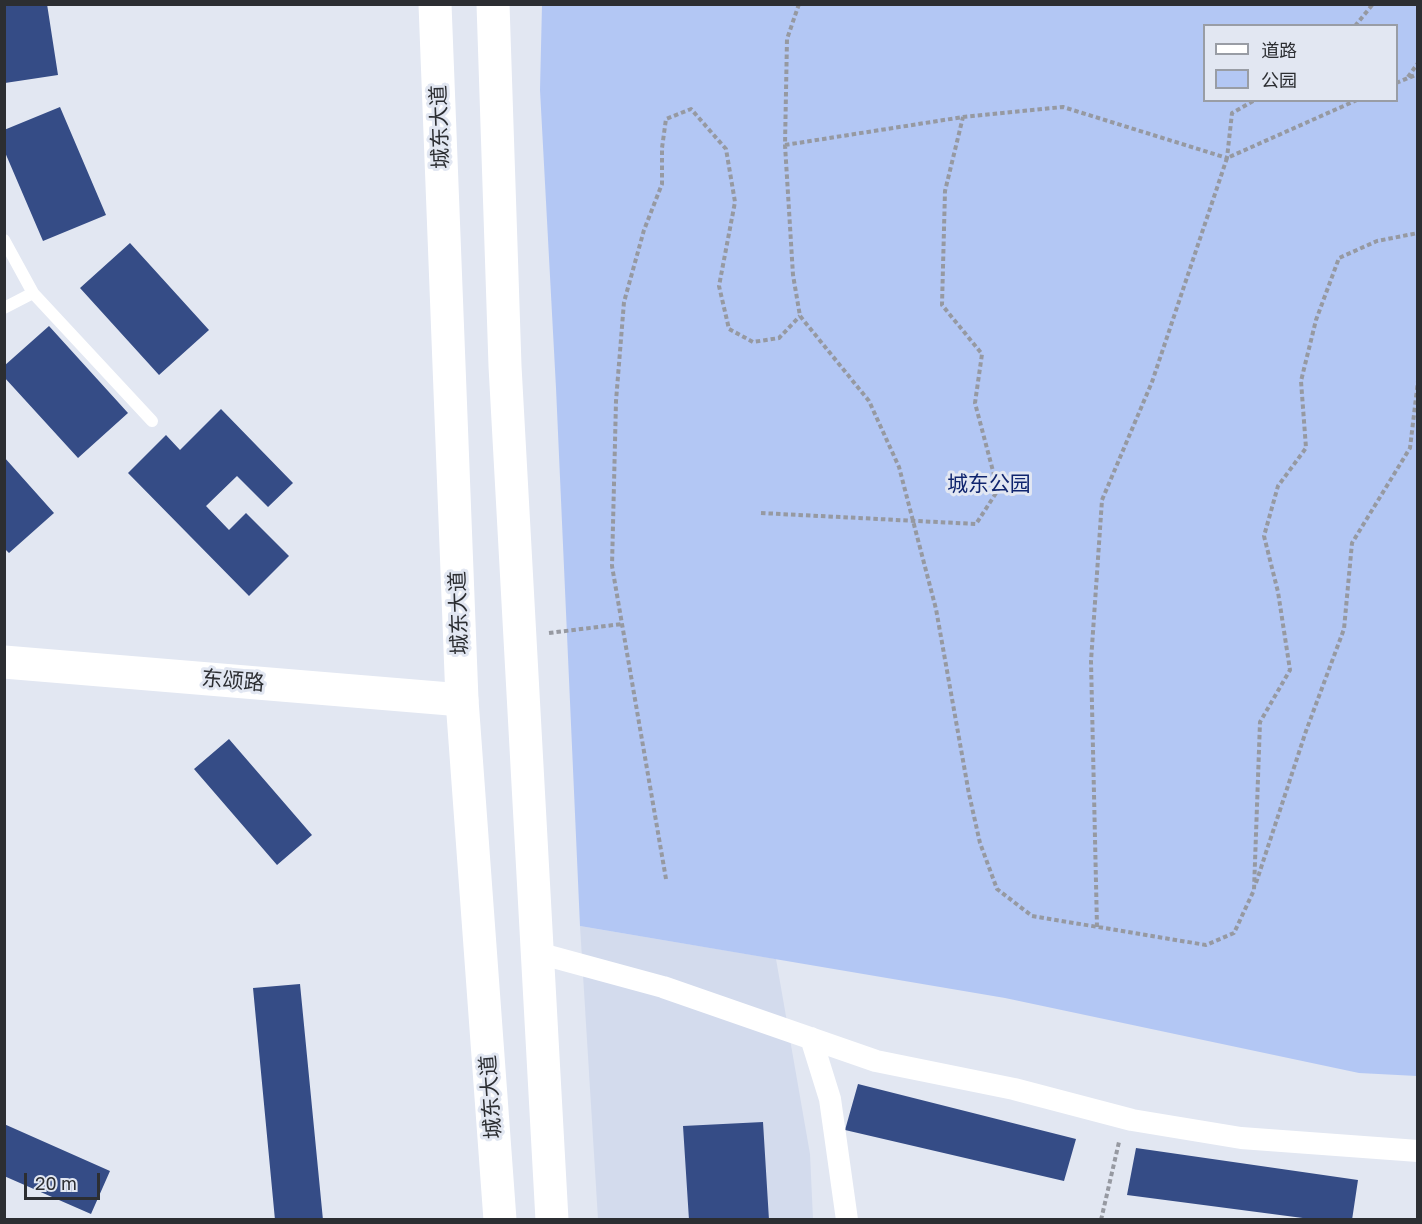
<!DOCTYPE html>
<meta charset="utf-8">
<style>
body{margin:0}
#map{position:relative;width:1422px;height:1224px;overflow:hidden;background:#e2e7f2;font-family:"Golos Text","Noto Sans SC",sans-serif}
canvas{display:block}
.frame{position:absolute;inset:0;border:6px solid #2c2e32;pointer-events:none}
.legend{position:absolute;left:1203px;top:24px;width:195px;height:78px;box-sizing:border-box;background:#e2e7f2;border:2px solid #999da5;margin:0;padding:8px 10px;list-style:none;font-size:18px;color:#2c2e32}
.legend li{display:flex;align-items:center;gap:12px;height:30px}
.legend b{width:30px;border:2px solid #999da5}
.scale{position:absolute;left:24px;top:1173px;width:76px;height:27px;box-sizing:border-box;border:3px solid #2c2e32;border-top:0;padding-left:8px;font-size:18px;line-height:21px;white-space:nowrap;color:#2c2e32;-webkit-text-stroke:4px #e2e7f2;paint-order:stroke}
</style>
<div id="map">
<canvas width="1422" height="1224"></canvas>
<div class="frame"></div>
<ul class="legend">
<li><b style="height:8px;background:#fff"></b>道路</li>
<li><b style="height:16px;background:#b3c7f4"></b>公园</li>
</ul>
<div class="scale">20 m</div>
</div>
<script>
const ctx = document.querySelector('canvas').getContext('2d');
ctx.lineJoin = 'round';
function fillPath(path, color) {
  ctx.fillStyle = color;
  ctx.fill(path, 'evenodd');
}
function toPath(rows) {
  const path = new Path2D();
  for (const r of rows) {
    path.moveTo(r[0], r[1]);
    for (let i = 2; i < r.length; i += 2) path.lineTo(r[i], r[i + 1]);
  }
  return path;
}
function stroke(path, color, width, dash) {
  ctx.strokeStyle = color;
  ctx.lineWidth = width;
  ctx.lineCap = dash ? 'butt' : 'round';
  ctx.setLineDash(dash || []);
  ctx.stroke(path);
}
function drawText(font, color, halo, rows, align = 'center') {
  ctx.font = font + ' "Golos Text","Noto Sans SC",sans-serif';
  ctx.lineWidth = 6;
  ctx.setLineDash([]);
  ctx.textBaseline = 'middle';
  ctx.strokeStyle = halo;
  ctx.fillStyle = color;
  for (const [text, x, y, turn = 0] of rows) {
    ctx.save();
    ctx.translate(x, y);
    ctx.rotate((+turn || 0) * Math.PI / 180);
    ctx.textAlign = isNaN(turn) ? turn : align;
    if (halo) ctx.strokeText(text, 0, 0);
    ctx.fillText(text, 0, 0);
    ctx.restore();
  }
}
const built = toPath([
 [580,926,776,959,810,1154,813,1219,598,1219]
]);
const green = toPath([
 [542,5,1417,5,1417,1076,1359,1073,1005,998,580,926,556,388,540,90],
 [1204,26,1396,26,1396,100,1204,100]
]);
const building = toPath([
 [5,4,47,4,58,75,5,83],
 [60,107,106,215,43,241,4,150,4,130],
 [130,243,209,330,159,375,80,288],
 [49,326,128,413,78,458,4,377,4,366],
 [221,409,293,483,268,507,237,476,206,506,229,530,246,513,289,556,249,596,128,473,166,435,180,450],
 [4,457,54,513,9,553,4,548],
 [229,739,312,835,277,865,194,769],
 [300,984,323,1220,275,1220,253,988],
 [858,1084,1076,1139,1064,1181,845,1130],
 [763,1122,769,1220,689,1220,683,1126],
 [4,1124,110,1171,91,1214,4,1176],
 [1136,1148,1358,1180,1352,1220,1318,1220,1127,1195]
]);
const path = toPath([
 [799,4,787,39,785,145,793,275,800,316,869,401,899,467,936,609,969,794,980,843,997,889,1032,916,1206,945,1234,933,1254,890,1260,722,1290,670,1278,592,1264,536,1278,486,1306,448,1301,381,1316,320,1339,258,1377,241,1418,233],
 [1355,26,1373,4],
 [1408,77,1418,63],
 [1396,83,1418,74],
 [785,145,963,117,1063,107,1227,158,1232,113,1255,100],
 [761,513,976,524,998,490,975,403,982,354,942,305,945,191,963,117],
 [549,633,622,624],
 [666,879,612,566,616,401,624,302,644,230,662,184,662,148,666,119,691,109,726,149,735,202,719,286,729,329,753,342,779,338,800,316],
 [1256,883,1306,731,1344,629,1352,543,1410,448,1418,381],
 [1097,927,1091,661,1102,500,1152,382,1227,158,1357,100],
 [1101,1220,1119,1142]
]);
const lane = toPath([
 [4,240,33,293],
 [4,308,33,293,152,421]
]);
const street = toPath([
 [538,953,663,987,876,1061,1014,1089,1132,1120,1241,1138,1418,1151],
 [811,1038,830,1099,847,1220]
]);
const secondary = toPath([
 [4,662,462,700]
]);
const primary = toPath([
 [435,4,462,700,500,1220],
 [493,4,505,366,552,1220]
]);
const streetNames = [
 ["城东大道",440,127,-92],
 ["城东大道",459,613,-92],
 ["东颂路",233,681,5],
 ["城东大道",491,1097,-94]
];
const parkNames = [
 ["城东公园",989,484]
];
fillPath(built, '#d3dbed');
fillPath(green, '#b3c7f4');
fillPath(building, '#354c86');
stroke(path, '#9699a1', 4, [4.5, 3]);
stroke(lane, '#fff', 12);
stroke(street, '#fff', 22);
stroke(secondary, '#fff', 33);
stroke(primary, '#fff', 33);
drawText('21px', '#2c2e32', '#e2e7f2', streetNames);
drawText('21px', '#10256e', '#e2e7f2', parkNames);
</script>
